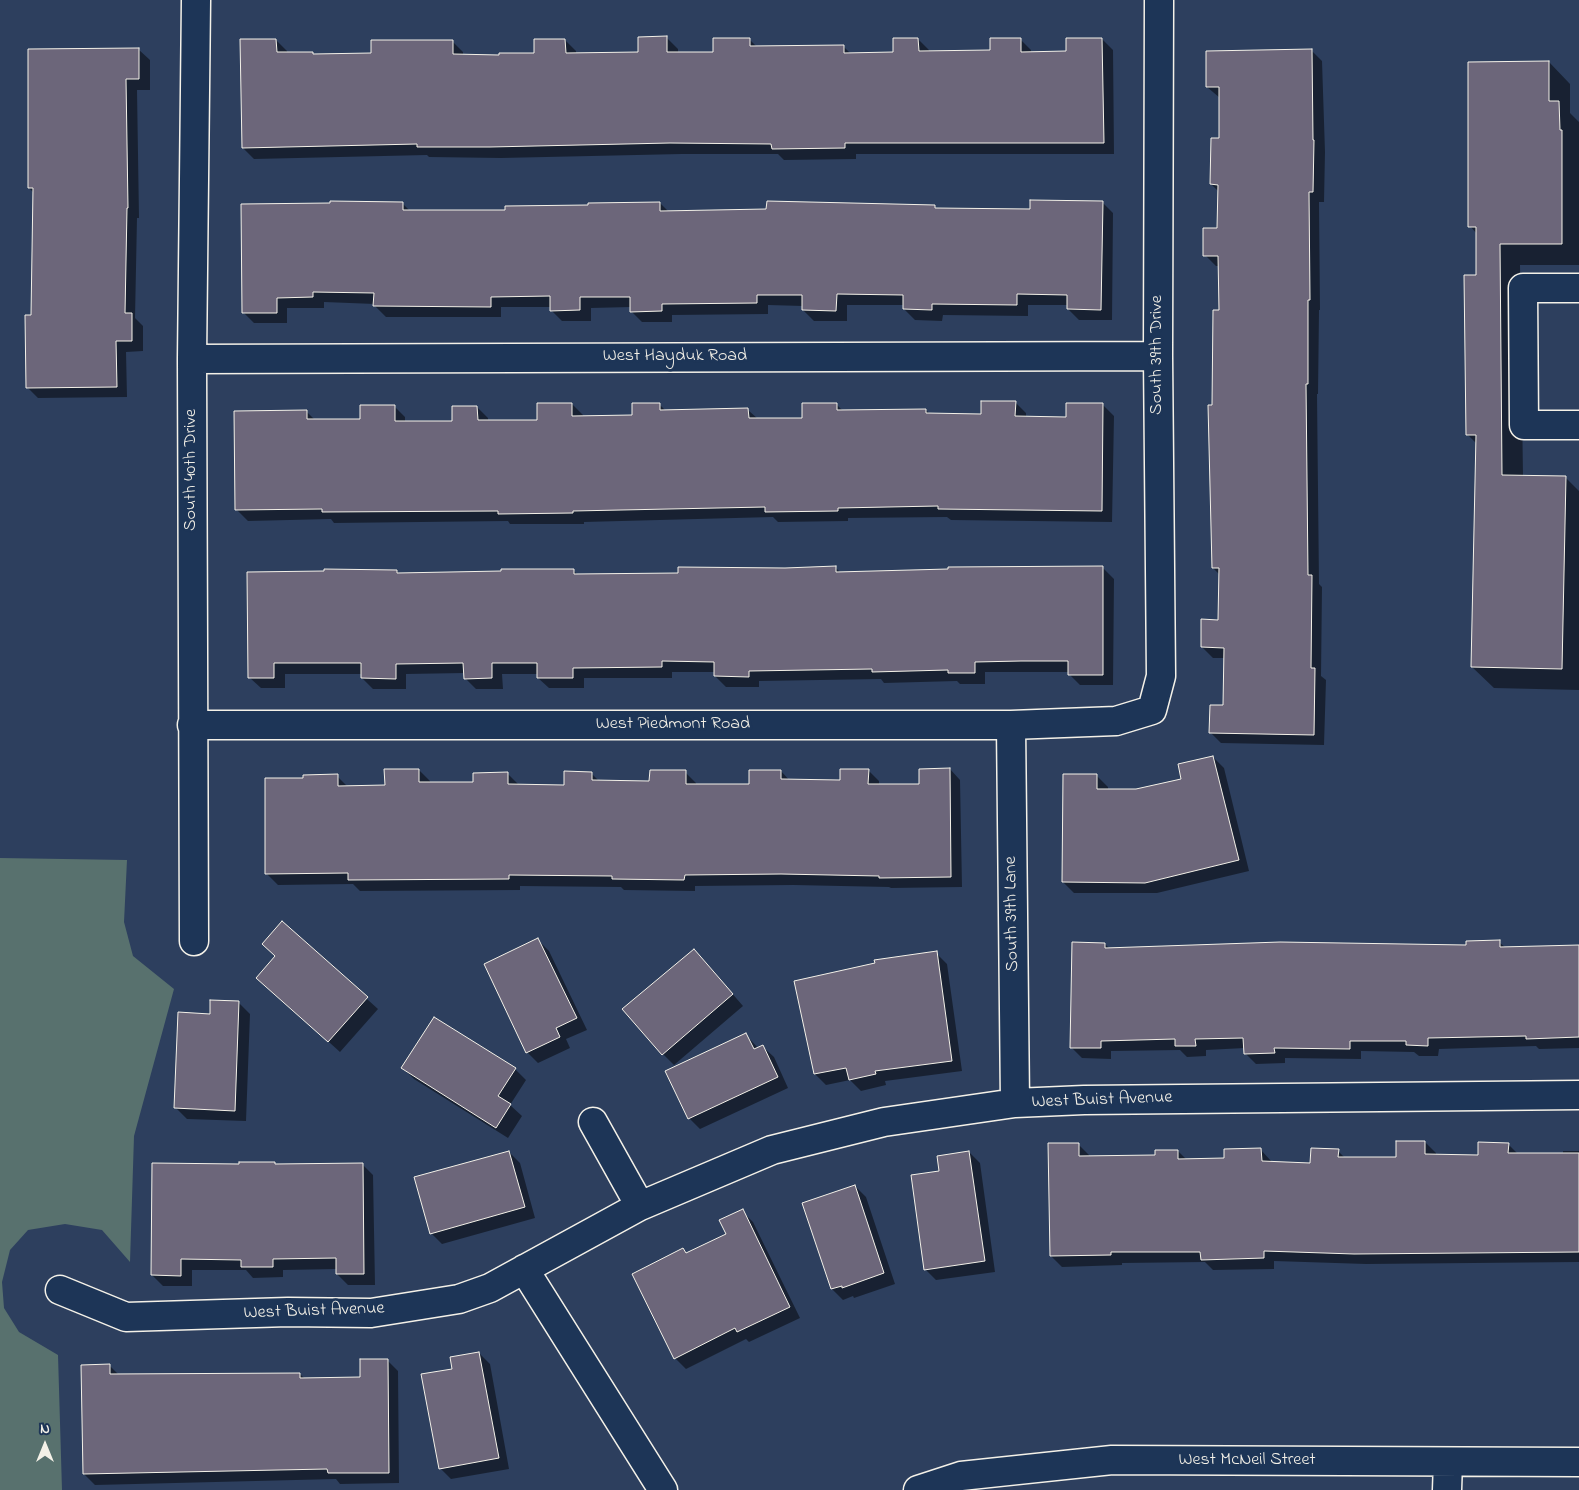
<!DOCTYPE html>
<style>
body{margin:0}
#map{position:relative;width:1579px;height:1490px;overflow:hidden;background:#2d3f5e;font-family:"Indie Flower",sans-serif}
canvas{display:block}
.north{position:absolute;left:20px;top:1420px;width:50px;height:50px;-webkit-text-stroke:4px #1d3557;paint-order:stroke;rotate:0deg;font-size:14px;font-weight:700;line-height:20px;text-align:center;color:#f4f1e8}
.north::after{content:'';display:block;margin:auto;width:18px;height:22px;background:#f4f1e8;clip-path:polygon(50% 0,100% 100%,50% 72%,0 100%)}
</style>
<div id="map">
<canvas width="1579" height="1490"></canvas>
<div class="north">N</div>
</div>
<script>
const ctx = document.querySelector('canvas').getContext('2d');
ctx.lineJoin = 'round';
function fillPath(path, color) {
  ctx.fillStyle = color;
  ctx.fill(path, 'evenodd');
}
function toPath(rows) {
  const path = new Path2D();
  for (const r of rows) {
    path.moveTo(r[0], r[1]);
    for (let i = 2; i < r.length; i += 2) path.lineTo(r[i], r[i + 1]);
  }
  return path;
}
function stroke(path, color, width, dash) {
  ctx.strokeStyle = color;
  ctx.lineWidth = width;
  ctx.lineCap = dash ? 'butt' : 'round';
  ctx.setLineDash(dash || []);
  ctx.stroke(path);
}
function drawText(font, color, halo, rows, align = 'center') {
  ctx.font = font + ' "Indie Flower",sans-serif';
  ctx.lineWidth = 5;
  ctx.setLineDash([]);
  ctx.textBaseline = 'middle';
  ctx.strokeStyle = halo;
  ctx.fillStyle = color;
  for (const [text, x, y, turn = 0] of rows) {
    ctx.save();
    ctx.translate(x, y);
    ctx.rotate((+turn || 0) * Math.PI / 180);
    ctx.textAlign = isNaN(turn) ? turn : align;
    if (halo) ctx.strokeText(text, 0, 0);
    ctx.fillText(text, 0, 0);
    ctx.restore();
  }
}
const green = toPath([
 [0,858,127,860,124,922,133,956,174,989,134,1136,130,1262,102,1230,65,1224,28,1230,10,1250,2,1282,4,1308,19,1332,58,1355,62,1490,0,1490]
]);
const shadow = toPath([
 [667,38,678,49,678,53,715,53,749,39,757,47,843,46,851,54,894,54,918,39,929,50,929,52,992,51,1020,39,1031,50,1031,53,1068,52,1102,39,1113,50,1114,154,856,154,856,159,784,160,778,154,682,154,501,158,429,157,427,155,254,159,243,148,276,40,287,51,287,54,373,54,452,41,463,52,463,56,500,56,536,54,565,40,576,51,576,54,640,53],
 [138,49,150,60,150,90,137,90,139,218,137,218,135,318,143,326,143,351,126,352,127,397,38,398,27,387,33,316,34,193,29,188],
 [1311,50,1322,61,1325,152,1324,202,1319,202,1320,310,1319,310,1318,394,1317,394,1319,584,1322,587,1321,676,1326,680,1324,745,1221,743,1210,732,1224,707,1225,658,1213,658,1202,647,1220,621,1220,575,1213,568,1214,406,1220,311,1220,266,1216,266,1205,255,1218,229,1219,192,1211,184,1220,139,1220,98,1207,87],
 [1549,62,1570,84,1570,113,1579,122,1579,265,1520,265,1523,476,1565,477,1579,491,1579,690,1494,688,1472,667,1477,444,1467,434,1477,276,1477,234,1470,226],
 [1102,202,1113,213,1112,320,1079,320,1068,309,1068,305,1028,305,1028,316,943,315,942,321,915,320,904,309,904,305,847,305,847,321,814,321,803,310,803,306,768,305,768,314,672,315,672,322,642,322,631,311,631,307,591,308,591,321,562,321,551,310,551,307,501,307,501,317,386,317,375,306,375,304,324,302,324,308,287,308,287,323,254,323,243,312,402,203,410,211,506,211,660,203,669,212,934,206,937,209,1031,210],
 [1015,402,1026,413,1026,418,1067,418,1103,405,1114,416,1112,522,951,520,947,517,848,518,848,521,778,522,773,517,584,522,584,524,510,524,508,521,334,523,331,519,248,521,237,510,306,411,316,421,362,421,394,406,405,417,405,422,453,422,477,407,488,418,488,421,538,421,572,404,583,415,583,418,633,416,659,404,666,411,748,410,758,419,803,419,836,404,844,412,926,410,930,414,982,416],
 [836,568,841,573,1103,568,1114,579,1113,685,1080,685,1069,674,1069,672,985,672,985,684,960,684,957,681,884,683,881,679,759,681,759,687,726,687,715,676,715,672,672,672,672,678,584,678,584,688,549,688,538,678,538,674,502,674,503,689,476,689,465,678,465,673,406,674,406,689,373,689,362,678,362,674,285,674,285,688,261,688,250,678,397,571,400,574,573,570,578,575,679,574],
 [1213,757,1224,768,1249,871,1157,893,1074,893,1063,882,1097,776,1108,787,1108,790,1137,790,1183,780],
 [950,769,960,780,962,887,891,888,889,887,793,885,695,886,695,891,624,890,621,887,520,886,520,890,360,891,353,884,278,885,267,874,304,779,337,776,348,787,386,786,419,770,430,781,430,784,474,783,507,773,518,784,565,786,591,773,600,782,651,782,685,772,696,783,696,785,750,785,781,771,790,781,841,781,868,770,879,781,879,785,920,785],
 [283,923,378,1009,340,1052,258,978,277,957],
 [538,940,549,951,587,1030,566,1039,570,1048,538,1063,527,1052],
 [1499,942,1506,948,1579,946,1579,1048,1539,1049,1536,1046,1439,1049,1438,1056,1419,1056,1414,1052,1361,1051,1361,1059,1285,1058,1285,1063,1256,1064,1245,1053,1245,1048,1206,1050,1206,1056,1187,1057,1180,1050,1111,1051,1111,1059,1082,1058,1071,1047,1105,944,1110,949,1467,947],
 [936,953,947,964,962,1071,885,1081,886,1085,861,1091,850,1080,826,1085,815,1074,795,982],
 [704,961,743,1006,674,1065,663,1054],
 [239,1003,250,1014,246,1121,187,1119,176,1108,211,1015],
 [746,1035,758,1048,763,1047,774,1057,788,1088,700,1129,689,1118],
 [403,1068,515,1069,526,1080,510,1105,522,1116,508,1138,414,1079],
 [1425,1142,1436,1153,1436,1156,1479,1157,1508,1144,1519,1155,1563,1155,1563,1151,1579,1151,1579,1262,1366,1264,1274,1261,1274,1269,1213,1270,1205,1262,1122,1263,1122,1265,1062,1267,1051,1256,1078,1144,1089,1155,1089,1157,1157,1157,1178,1151,1187,1160,1226,1159,1261,1150,1272,1162,1311,1164,1338,1151,1346,1159,1398,1158],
 [509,1152,520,1163,535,1218,442,1244,431,1233],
 [969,1152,980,1163,995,1272,936,1280,925,1269,940,1172],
 [274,1163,276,1165,362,1164,373,1175,375,1285,348,1285,337,1274,337,1269,283,1270,283,1277,253,1278,246,1270,192,1270,192,1286,163,1286,152,1275,241,1166],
 [855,1186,866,1197,895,1284,854,1298,853,1296,843,1300,832,1289],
 [742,1211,753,1222,800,1318,749,1342,746,1339,686,1369,675,1358,683,1250,687,1254,727,1234],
 [479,1353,490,1364,509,1469,451,1479,440,1468,453,1370],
 [387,1360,398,1371,399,1483,340,1484,336,1479,95,1485,84,1474,110,1366,119,1375,300,1374,305,1379,361,1378]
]);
const building = toPath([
 [667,36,667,52,713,52,713,38,750,38,750,46,844,45,844,53,893,52,893,38,918,38,919,51,990,50,990,38,1021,38,1021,52,1066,51,1066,38,1102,38,1104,143,845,143,845,148,772,149,771,144,670,143,490,147,417,147,417,144,242,148,240,39,276,39,277,52,313,52,313,54,371,53,371,40,453,40,453,54,499,55,499,53,534,53,534,39,565,39,566,53,638,52,638,37,667,36],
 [139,48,139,79,126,79,128,208,127,208,125,313,132,313,132,341,116,341,117,387,26,388,25,315,31,315,33,188,28,188,28,49,139,48],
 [1312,49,1313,140,1314,140,1313,192,1309,192,1310,300,1308,300,1308,384,1306,384,1308,575,1312,575,1311,668,1315,668,1314,735,1209,733,1210,705,1223,705,1224,648,1201,647,1201,619,1218,620,1219,568,1212,568,1208,405,1212,405,1213,310,1219,310,1218,256,1203,256,1203,228,1217,228,1218,185,1210,184,1211,138,1219,138,1219,87,1206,87,1206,51,1312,49],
 [1549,61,1549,101,1559,101,1560,130,1562,130,1562,244,1500,244,1502,475,1566,476,1562,669,1471,667,1476,435,1466,435,1464,275,1476,275,1476,227,1468,227,1468,62,1549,61],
 [1030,200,1103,201,1101,310,1067,309,1067,295,1017,294,1017,305,932,304,932,310,903,309,903,295,837,294,836,311,802,310,802,295,757,295,757,303,662,304,662,311,630,312,630,297,580,297,580,310,550,311,550,296,491,297,491,307,373,306,374,293,313,292,313,297,277,298,277,313,242,313,241,204,330,203,330,201,403,202,403,210,505,210,505,206,588,205,588,203,660,202,660,211,766,209,767,201,935,205,935,208,1030,209,1030,200],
 [981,401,1016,401,1015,416,1066,417,1066,403,1103,403,1102,511,938,509,938,506,838,508,838,511,765,512,765,507,573,511,573,513,498,514,498,511,322,512,322,509,235,510,234,411,307,410,307,419,360,419,360,405,395,405,395,421,452,421,452,406,477,406,478,420,537,420,537,403,572,403,572,416,632,415,632,403,660,403,660,410,748,408,749,418,802,418,802,403,837,403,837,410,926,409,926,413,981,414,981,401],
 [836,566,836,572,948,569,948,567,1103,566,1103,675,1068,675,1068,661,1021,661,975,662,975,673,948,673,948,670,872,672,872,669,749,671,749,677,714,676,714,662,662,661,662,667,573,668,573,678,537,678,537,663,492,663,492,678,464,679,463,663,396,664,396,679,361,678,361,663,274,663,274,678,248,678,247,572,324,571,324,569,397,570,397,573,501,571,501,569,574,569,574,574,678,573,678,567,785,568,836,566],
 [1213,756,1239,860,1145,883,1062,882,1063,774,1097,774,1097,789,1136,789,1181,779,1178,764,1213,756],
 [950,768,951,877,879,878,879,876,781,874,685,875,684,880,612,879,612,876,509,875,509,879,348,880,348,873,265,874,265,778,303,778,303,775,338,774,338,786,385,785,384,769,419,769,419,782,473,782,473,773,508,772,508,784,564,785,564,771,592,772,592,780,649,781,650,770,686,770,686,784,749,784,749,770,781,770,781,779,840,780,840,769,869,769,868,784,919,784,919,769,950,768],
 [282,921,368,997,328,1042,256,978,275,956,262,944,282,921],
 [538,938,577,1018,556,1028,560,1037,526,1053,484,964,538,938],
 [1500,940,1500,947,1579,945,1579,1037,1526,1039,1526,1036,1428,1038,1428,1046,1406,1045,1406,1041,1350,1041,1350,1049,1274,1048,1275,1053,1244,1054,1243,1038,1195,1039,1196,1046,1175,1046,1175,1039,1101,1041,1101,1048,1070,1048,1072,942,1105,943,1105,948,1280,942,1466,945,1466,941,1500,940],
 [694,949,733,994,662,1055,622,1009,694,949],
 [937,951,952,1061,875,1071,876,1074,849,1080,846,1068,814,1074,794,981,875,963,874,960,937,951],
 [210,1000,239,1001,235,1111,174,1108,178,1012,210,1014,210,1000],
 [434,1017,516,1068,498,1096,511,1104,496,1128,401,1068,434,1017],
 [746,1033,754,1049,763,1045,778,1077,688,1119,665,1071,746,1033],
 [1396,1141,1425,1141,1425,1154,1478,1155,1478,1142,1509,1143,1508,1153,1579,1153,1579,1252,1354,1254,1264,1251,1264,1258,1201,1260,1200,1252,1111,1252,1111,1255,1050,1256,1048,1143,1079,1143,1079,1156,1155,1155,1155,1150,1178,1150,1178,1159,1224,1158,1224,1149,1261,1148,1262,1161,1310,1163,1311,1148,1339,1149,1338,1157,1396,1157,1396,1141],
 [509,1151,525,1207,430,1234,414,1177,509,1151],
 [969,1151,985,1261,924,1270,911,1175,939,1171,937,1156,969,1151],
 [239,1162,275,1162,275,1164,363,1163,364,1274,336,1274,336,1258,273,1259,273,1267,241,1267,241,1260,181,1259,181,1276,151,1275,152,1163,239,1164,239,1162],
 [855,1185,884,1273,842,1288,842,1286,831,1289,802,1203,855,1185],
 [743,1209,790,1307,737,1332,735,1328,674,1359,632,1274,683,1248,686,1253,726,1234,719,1220,743,1209],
 [479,1352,499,1458,439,1469,421,1374,452,1369,450,1357,479,1352],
 [360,1359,388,1359,389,1473,328,1473,327,1469,83,1474,81,1365,110,1364,110,1374,300,1373,300,1378,360,1377,360,1359]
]);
const minor = toPath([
 [1579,288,1523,288,1524,425,1579,425],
 [192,359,1158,356],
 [192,725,1011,725,1116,721,1152,710,1161,676,1158,356,1159,0],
 [1011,725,1015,1103],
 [194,941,192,359,196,0],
 [593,1122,640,1206],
 [524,1269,663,1490],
 [60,1290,126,1317,288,1312,371,1313,459,1299,490,1288,640,1206,772,1150,884,1122,1015,1103,1084,1100,1579,1095],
 [918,1490,961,1476,1112,1460,1579,1462],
 [1447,1490,1448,1462]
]);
const streetNames = [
 ["South 39th Drive",1158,355,-90],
 ["West Hayduk Road",675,357],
 ["South 40th Drive",192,470,-90],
 ["West Piedmont Road",673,725],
 ["South 39th Lane",1013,914,-91],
 ["West Buist Avenue",1102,1101,-2],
 ["West Buist Avenue",314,1312,-2],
 ["West McNeil Street",1247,1461]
];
fillPath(green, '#58716e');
fillPath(shadow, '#0007');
fillPath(building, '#6c667a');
stroke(building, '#f4f1e8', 1);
stroke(minor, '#f4f1e8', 31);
stroke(minor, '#1d3557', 28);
drawText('18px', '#f4f1e8', '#1d3557', streetNames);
</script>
